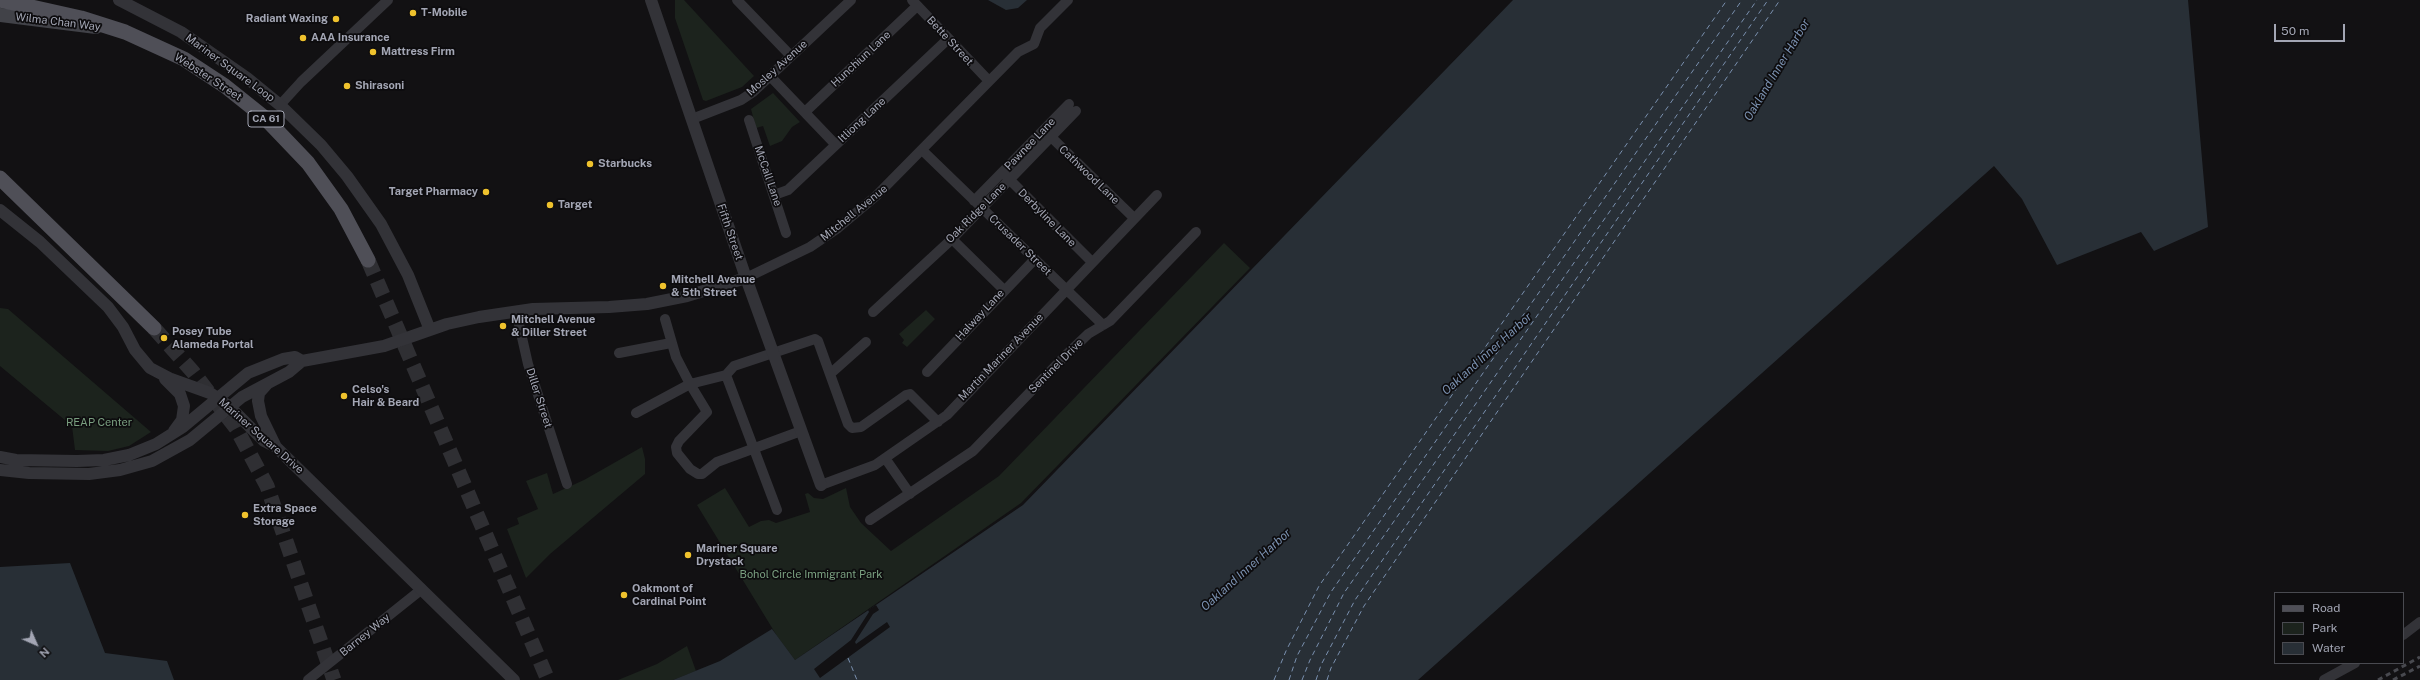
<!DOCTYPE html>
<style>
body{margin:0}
#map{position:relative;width:2420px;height:680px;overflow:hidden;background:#121113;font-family:"Public Sans",sans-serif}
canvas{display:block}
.legend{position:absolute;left:2274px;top:592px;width:130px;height:72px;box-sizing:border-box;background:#0d0c0e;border:1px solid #494a50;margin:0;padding:5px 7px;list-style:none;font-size:12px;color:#a3a6b4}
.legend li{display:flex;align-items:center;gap:8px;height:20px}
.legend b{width:20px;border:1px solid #494a50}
.north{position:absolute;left:16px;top:624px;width:40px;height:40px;-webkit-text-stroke:3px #0d0c0e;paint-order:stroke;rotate:135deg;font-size:11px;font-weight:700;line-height:16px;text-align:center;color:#a3a6b4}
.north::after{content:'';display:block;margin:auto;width:14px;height:18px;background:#a3a6b4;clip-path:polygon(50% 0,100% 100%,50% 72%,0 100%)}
.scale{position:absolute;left:2274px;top:24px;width:71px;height:18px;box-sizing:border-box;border:2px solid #a3a6b4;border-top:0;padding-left:5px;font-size:12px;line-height:14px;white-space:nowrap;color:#a3a6b4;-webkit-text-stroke:3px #0d0c0e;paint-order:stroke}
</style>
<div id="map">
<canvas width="2420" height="680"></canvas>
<ul class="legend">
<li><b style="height:5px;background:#4f4f57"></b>Road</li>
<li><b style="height:11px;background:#1c231d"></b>Park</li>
<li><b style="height:11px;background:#282f36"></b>Water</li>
</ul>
<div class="north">N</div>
<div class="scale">50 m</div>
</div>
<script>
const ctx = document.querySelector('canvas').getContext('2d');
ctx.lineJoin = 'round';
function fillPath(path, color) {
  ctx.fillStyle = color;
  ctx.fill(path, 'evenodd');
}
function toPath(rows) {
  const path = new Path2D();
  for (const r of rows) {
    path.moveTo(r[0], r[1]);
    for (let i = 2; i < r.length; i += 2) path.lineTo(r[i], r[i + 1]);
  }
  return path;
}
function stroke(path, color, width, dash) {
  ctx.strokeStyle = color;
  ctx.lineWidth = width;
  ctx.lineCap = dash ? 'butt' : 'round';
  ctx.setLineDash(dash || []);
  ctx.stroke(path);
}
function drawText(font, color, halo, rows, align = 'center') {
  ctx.font = font + ' "Public Sans",sans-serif';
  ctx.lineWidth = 3.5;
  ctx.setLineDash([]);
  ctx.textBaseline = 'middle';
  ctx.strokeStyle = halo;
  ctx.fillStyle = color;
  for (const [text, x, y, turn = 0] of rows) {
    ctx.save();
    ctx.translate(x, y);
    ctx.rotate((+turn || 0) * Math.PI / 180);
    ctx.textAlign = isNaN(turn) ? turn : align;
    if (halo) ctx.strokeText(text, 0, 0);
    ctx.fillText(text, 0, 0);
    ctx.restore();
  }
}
const green = toPath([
 [675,0,684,0,754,76,742,87,706,101,703,100,675,18],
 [773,93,800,122,792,127,782,141,770,146,763,126,756,128,751,109],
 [1224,243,1250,268,1021,503,795,660,777,636,697,505,725,488,749,527,761,521,769,520,776,523,810,512,805,494,808,493,814,498,823,499,846,488,850,507,861,523,891,551,999,476],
 [0,308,8,309,151,432,129,446,108,451,75,450,72,426,0,366],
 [926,310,935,319,907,347,902,343,904,340,899,334],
 [642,447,645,459,645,474,550,554,526,578,507,529,519,524,517,518,538,509,526,481,547,473,553,494,584,480],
 [687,646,696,671,673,680,618,680,657,664]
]);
const water = toPath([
 [988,0,1027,0,1018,8,1006,10],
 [1513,0,2188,0,2208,227,2154,251,2141,232,2057,265,2022,199,1994,166,1418,680,673,680,720,661,772,629,795,660,1023,505],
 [70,563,105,653,167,661,174,680,0,680,0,567]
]);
const pier = toPath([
 [876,605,879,610,873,614,855,642,856,644,887,622,890,627,820,678,814,669,851,640,869,612,868,610]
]);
const ferry = toPath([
 [848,658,857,680],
 [1274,680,1286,651,1319,586,1727,0],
 [1289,680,1297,656,1331,592,1742,0],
 [1302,680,1310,660,1344,593,1757,0],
 [1316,680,1321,665,1355,600,1768,0],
 [1327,680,1331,668,1364,606,1780,0]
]);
const primaryTunnel = toPath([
 [368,260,548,680],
 [154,328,193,372,236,428,267,486,334,680]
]);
const minor = toPath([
 [737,0,791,56],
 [912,0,989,81],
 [770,76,836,145],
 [280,105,301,82,388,0],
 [805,112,917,6],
 [692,119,741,100,753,92,851,0],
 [749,120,786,233],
 [1047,133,1134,218],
 [923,151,1103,325],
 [1006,176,1092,262],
 [774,195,788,190,948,39],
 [974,201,1069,104],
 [952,239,1004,290],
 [746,278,810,247,838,228,876,196,1018,52,1034,44,1040,28,1068,0],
 [516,311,528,364,567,484],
 [873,312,952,239,1076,111],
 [619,353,671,343],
 [927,372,1035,259],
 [830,374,866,342],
 [726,375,777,510],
 [636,413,690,384,676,357,665,319],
 [801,431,717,462,702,474,698,474,690,469,677,453,676,447,679,441,707,412,690,384,726,375,734,366,815,339,818,341,848,424,852,428,861,427,906,395,910,394,938,422],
 [885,458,910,494],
 [821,485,875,465,947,415,1157,195],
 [870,520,973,451,1068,353,1088,334,1110,321,1196,232],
 [2403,635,2420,622],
 [308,680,422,589],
 [2324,680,2355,663]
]);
const tertiary = toPath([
 [119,0,181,32,247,78,280,105,321,145,347,176,381,224,408,275,430,330],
 [651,0,746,278,821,485],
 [0,210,40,242,108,307,123,327,135,350,150,368,171,379,210,393,230,407,264,441,276,447,514,680],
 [165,379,180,394,184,406,182,420,174,431],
 [267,384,259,393,258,401,261,416,276,447],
 [0,457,16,460,77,461,104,460,129,455,156,444,183,427,248,373,283,359,295,357,302,361],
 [0,470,29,473,89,474,120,470,152,461,190,440,242,397,289,372,302,361,384,346,447,324,479,317,533,309,609,307,647,304,687,296,746,278]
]);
const secondary = toPath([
 [0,15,96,27]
]);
const primary = toPath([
 [0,0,81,18,125,32,184,59,225,86,265,118,308,163,341,209,368,260],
 [0,178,154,328]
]);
const rail = toPath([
 [2378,680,2420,657],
 [2393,680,2420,666]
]);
const markers = [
 [413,13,4,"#efc22d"],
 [336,19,4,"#efc22d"],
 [303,38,4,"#efc22d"],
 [373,52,4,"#efc22d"],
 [347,86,4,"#efc22d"],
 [590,164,4,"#efc22d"],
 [486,192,4,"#efc22d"],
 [550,205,4,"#efc22d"],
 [663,286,4,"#efc22d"],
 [503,326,4,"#efc22d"],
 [164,338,4,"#efc22d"],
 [344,396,4,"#efc22d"],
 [245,515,4,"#efc22d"],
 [688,555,4,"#efc22d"],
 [624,595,4,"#efc22d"]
];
const shields = [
 [266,119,36]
];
const shieldNames = [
 ["CA 61",266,119]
];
const poiNames = [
 ["T-Mobile",421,13],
 ["Radiant Waxing",328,19,"right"],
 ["AAA Insurance",311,38],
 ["Mattress Firm",381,52],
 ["Shirasoni",355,86],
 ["Starbucks",598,164],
 ["Target Pharmacy",478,192,"right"],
 ["Target",558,205],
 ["Mitchell Avenue",671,280],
 ["& 5th Street",671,293],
 ["Mitchell Avenue",511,320],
 ["& Diller Street",511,333],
 ["Posey Tube",172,332],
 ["Alameda Portal",172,345],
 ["Celso's",352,390],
 ["Hair & Beard",352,403],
 ["Extra Space",253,509],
 ["Storage",253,522],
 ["Mariner Square",696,549],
 ["Drystack",696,562],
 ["Oakmont of",632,589],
 ["Cardinal Point",632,602]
];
const streetNames = [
 ["Wilma Chan Way",58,22,7],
 ["Bette Street",950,41,47],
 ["Hunchiun Lane",861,59,-43],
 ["Mariner Square Loop",230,68,36],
 ["Mosley Avenue",777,68,-42],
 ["Webster Street",208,77,33],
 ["Itliong Lane",862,120,-43],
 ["Pawnee Lane",1030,144,-46],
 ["Cathwood Lane",1089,175,44],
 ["McCall Lane",768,176,71],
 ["Mitchell Avenue",854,213,-39],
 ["Oak Ridge Lane",976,213,-45],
 ["Derbyline Lane",1047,218,45],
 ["Fifth Street",730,232,71],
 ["Crusader Street",1020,245,44],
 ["Halway Lane",980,315,-47],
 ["Martin Mariner Avenue",1001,357,-46],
 ["Sentinel Drive",1056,366,-45],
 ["Diller Street",539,398,72],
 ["Mariner Square Drive",261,436,41],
 ["Barney Way",365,635,-39]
];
const parkNames = [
 ["REAP Center",99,423],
 ["Bohol Circle Immigrant Park",811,575]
];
const waterNames = [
 ["Oakland Inner Harbor",1777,70,-59],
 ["Oakland Inner Harbor",1487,354,-42],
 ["Oakland Inner Harbor",1246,570,-42]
];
fillPath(green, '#1c231d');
fillPath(water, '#282f36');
fillPath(pier, '#121113');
stroke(ferry, '#7a90af', 1, [5, 4]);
stroke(primaryTunnel, '#2f2f33', 15, [15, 8]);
stroke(minor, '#333338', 10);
stroke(tertiary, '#333338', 12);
stroke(secondary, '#414248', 14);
stroke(primary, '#4f4f57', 15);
stroke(rail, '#48494f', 3, [5, 4]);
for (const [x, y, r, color] of markers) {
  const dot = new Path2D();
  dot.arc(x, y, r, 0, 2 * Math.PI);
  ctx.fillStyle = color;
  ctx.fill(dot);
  stroke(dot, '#0d0c0e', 1.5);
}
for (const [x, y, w] of shields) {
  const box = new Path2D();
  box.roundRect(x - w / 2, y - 8, w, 16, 3);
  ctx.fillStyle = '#0d0c0e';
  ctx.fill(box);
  stroke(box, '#a3a6b4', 1);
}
drawText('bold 10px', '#a3a6b4', null, shieldNames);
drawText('bold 11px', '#a3a6b4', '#0d0c0e', poiNames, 'left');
drawText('11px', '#a3a6b4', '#0d0c0e', streetNames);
drawText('11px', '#7a9f80', '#0d0c0e', parkNames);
drawText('italic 12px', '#7a90af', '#0d0c0e', waterNames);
</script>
